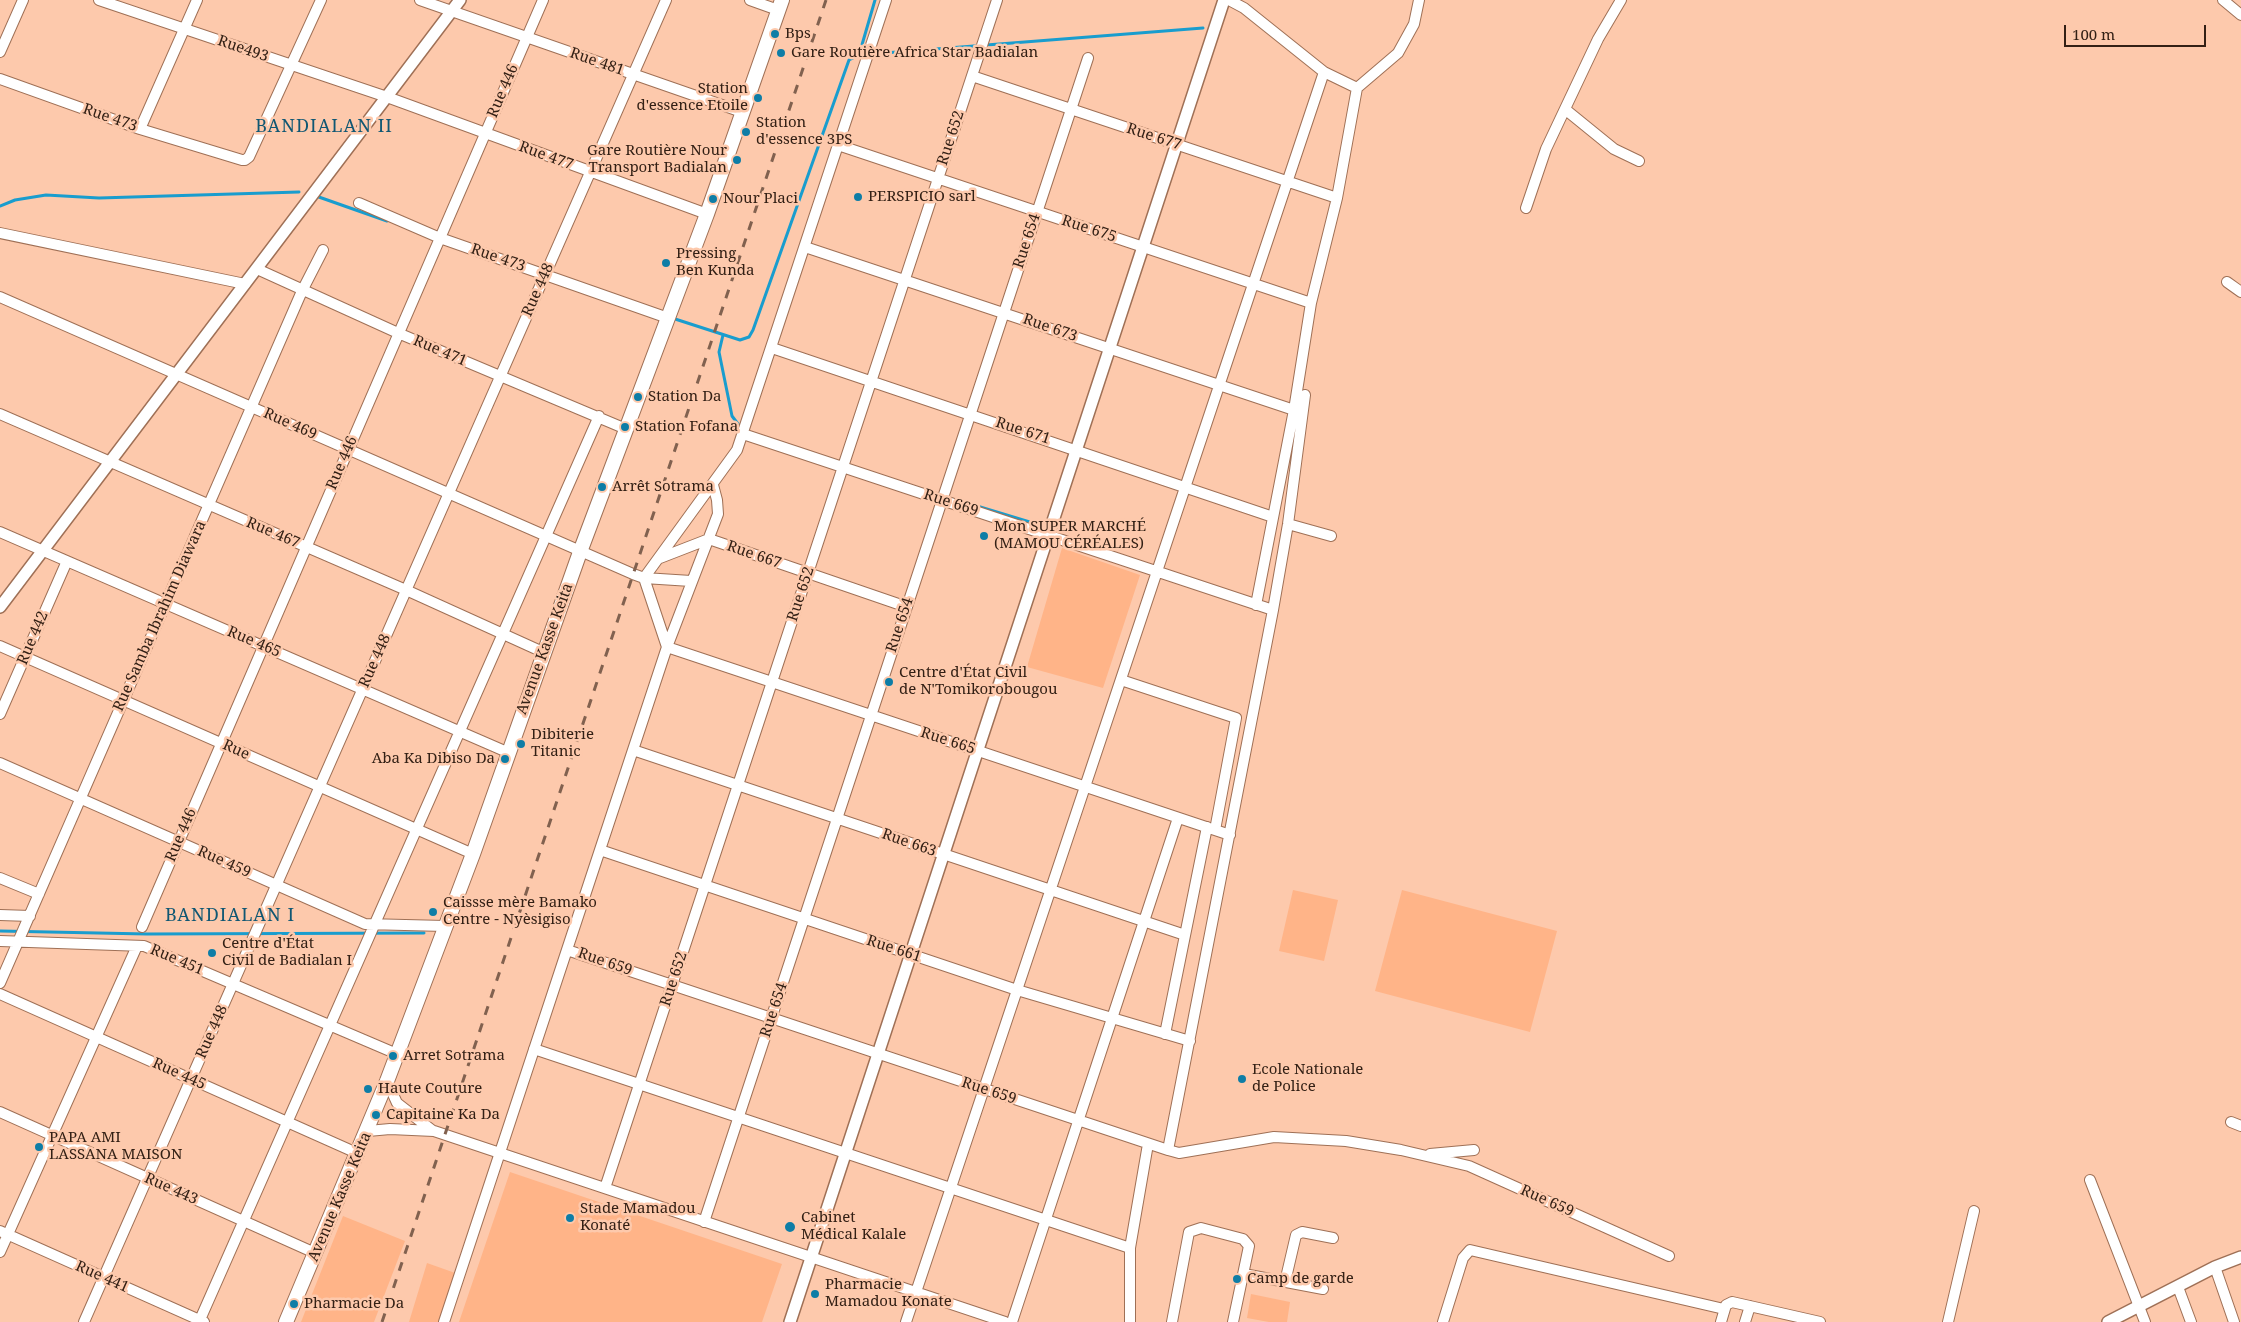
<!DOCTYPE html>
<meta charset="utf-8">
<style>
body{margin:0}
#map{position:relative;width:2241px;height:1322px;overflow:hidden;background:#fdc9ac;font-family:"Noto Serif",serif}
canvas{display:block}
.scale{position:absolute;left:2064px;top:25px;width:142px;height:22px;box-sizing:border-box;border:2px solid #332015;border-top:0;padding-left:6px;font-size:15px;line-height:18px;white-space:nowrap;color:#332015;-webkit-text-stroke:4px #fdc9ac;paint-order:stroke}
</style>
<div id="map">
<canvas width="2241" height="1322"></canvas>
<div class="scale">100 m</div>
</div>
<script>
const ctx = document.querySelector('canvas').getContext('2d');
ctx.lineJoin = 'round';
function fillPath(path, color) {
  ctx.fillStyle = color;
  ctx.fill(path, 'evenodd');
}
function toPath(rows) {
  const path = new Path2D();
  for (const r of rows) {
    path.moveTo(r[0], r[1]);
    for (let i = 2; i < r.length; i += 2) path.lineTo(r[i], r[i + 1]);
  }
  return path;
}
function stroke(path, color, width, dash) {
  ctx.strokeStyle = color;
  ctx.lineWidth = width;
  ctx.lineCap = dash ? 'butt' : 'round';
  ctx.setLineDash(dash || []);
  ctx.stroke(path);
}
function drawText(font, color, halo, rows, align = 'center') {
  ctx.font = font + ' "Noto Serif",serif';
  ctx.lineWidth = 5;
  ctx.setLineDash([]);
  ctx.textBaseline = 'middle';
  ctx.strokeStyle = halo;
  ctx.fillStyle = color;
  for (const [text, x, y, turn = 0] of rows) {
    ctx.save();
    ctx.translate(x, y);
    ctx.rotate((+turn || 0) * Math.PI / 180);
    ctx.textAlign = isNaN(turn) ? turn : align;
    if (halo) ctx.strokeText(text, 0, 0);
    ctx.fillText(text, 0, 0);
    ctx.restore();
  }
}
const green = toPath([
 [1062,548,1140,575,1103,688,1027,667],
 [1293,890,1338,900,1324,961,1279,951],
 [1402,890,1557,931,1530,1032,1375,991],
 [510,1172,782,1264,762,1322,459,1322],
 [343,1216,405,1241,374,1322,301,1322],
 [427,1263,458,1274,442,1322,409,1322],
 [1251,1294,1290,1302,1287,1322,1269,1322,1247,1318]
]);
const stream = toPath([
 [859,55,875,0],
 [316,196,387,221],
 [0,206,15,200,46,195,99,198,299,192],
 [672,318,740,340,749,337,753,330,849,60,859,55,1203,28],
 [723,335,719,352,732,416,741,428],
 [967,503,1033,523],
 [0,931,147,934,424,933]
]);
const minor = toPath([
 [99,0,387,97,707,214],
 [420,0,742,112],
 [750,0,778,10],
 [886,0,737,450,644,578,667,647,1230,835],
 [1229,0,1244,8,1324,72,1357,88,1337,198,1311,303,1294,410,1256,605],
 [2223,0,2241,15],
 [0,52,23,0],
 [972,76,1337,198],
 [0,79,140,129,242,160,245,160,249,157,321,0],
 [1357,88,1398,53,1414,24,1419,0],
 [1566,110,1614,149,1639,161],
 [140,129,197,0],
 [838,145,1311,303],
 [359,203,440,238,668,318],
 [1526,208,1546,149,1598,39,1621,0],
 [0,233,245,284],
 [805,247,1294,410],
 [257,269,398,333,626,429],
 [2227,282,2241,292],
 [0,297,633,574,644,578,691,581],
 [772,348,1273,517],
 [0,414,406,590,545,653],
 [743,434,1273,610],
 [1288,524,1331,536],
 [0,532,507,752],
 [660,558,709,539,907,607],
 [0,646,473,854],
 [1121,680,1236,718,1215,830],
 [0,714,67,561],
 [633,750,1185,935],
 [0,763,365,924,445,926],
 [600,850,1017,990,1190,1041],
 [0,878,39,894],
 [0,915,30,916],
 [142,927,543,0],
 [0,941,144,946,397,1054],
 [567,950,1168,1150,1179,1153,1274,1137,1346,1141,1401,1150,1469,1166,1669,1256],
 [0,983,302,291,323,250],
 [0,994,359,1154],
 [1165,1034,1207,827],
 [534,1049,1130,1248],
 [387,1081,397,1103,433,1131],
 [0,1112,315,1253],
 [2231,1122,2241,1126],
 [368,1131,390,1129,434,1131,1005,1322],
 [1168,1150,1273,610,1288,524,1305,395],
 [1430,1154,1474,1150],
 [2090,1180,2145,1322],
 [605,1188,997,0],
 [704,1222,1088,58],
 [0,1231,204,1322],
 [0,1252,137,946],
 [2215,1267,2234,1322],
 [1244,1274,1323,1289],
 [1285,1282,1296,1235,1302,1232,1333,1238],
 [2178,1287,2191,1322],
 [84,1322,666,0],
 [199,1322,599,416],
 [444,1322,667,647,718,514,717,500,713,485],
 [906,1322,1324,72],
 [1012,1322,1178,818],
 [1130,1322,1130,1248,1148,1144],
 [1172,1322,1189,1232,1201,1228,1243,1239,1249,1246,1233,1322],
 [1443,1322,1463,1258,1470,1250,1724,1309],
 [1721,1322,1726,1305,1732,1302,1820,1322],
 [1745,1322,1750,1306],
 [1948,1322,1974,1211]
]);
const tertiary = toPath([
 [0,607,460,0],
 [790,1322,1224,0],
 [2108,1322,2215,1267,2241,1257]
]);
const secondary = toPath([
 [286,1322,387,1081,473,854,580,552,707,214,782,0]
]);
const rail = toPath([
 [382,1322,826,0]
]);
const markers = [
 [775,34,5,"#0e7da6"],
 [781,53,5,"#0e7da6"],
 [758,98,5,"#0e7da6"],
 [746,132,5,"#0e7da6"],
 [737,160,5,"#0e7da6"],
 [858,197,5,"#0e7da6"],
 [713,199,5,"#0e7da6"],
 [666,263,5,"#0e7da6"],
 [638,397,5,"#0e7da6"],
 [625,427,5,"#0e7da6"],
 [602,487,5,"#0e7da6"],
 [984,536,5,"#0e7da6"],
 [889,682,5,"#0e7da6"],
 [521,744,5,"#0e7da6"],
 [505,759,5,"#0e7da6"],
 [433,912,5,"#0e7da6"],
 [212,953,5,"#0e7da6"],
 [393,1056,5,"#0e7da6"],
 [1242,1079,5,"#0e7da6"],
 [368,1089,5,"#0e7da6"],
 [376,1115,5,"#0e7da6"],
 [39,1147,5,"#0e7da6"],
 [570,1218,5,"#0e7da6"],
 [790,1227,6,"#0e7da6"],
 [1237,1279,5,"#0e7da6"],
 [815,1294,5,"#0e7da6"],
 [294,1304,5,"#0e7da6"]
];
const poiNames = [
 ["Bps",785,34],
 ["Gare Routière Africa Star Badialan",791,53],
 ["Station",748,89,"right"],
 ["d'essence Etoile",748,106,"right"],
 ["Station",756,123],
 ["d'essence 3PS",756,140],
 ["Gare Routière Nour",727,151,"right"],
 ["Transport Badialan",727,168,"right"],
 ["PERSPICIO sarl",868,197],
 ["Nour Placi",723,199],
 ["Pressing",676,254],
 ["Ben Kunda",676,271],
 ["Station Da",648,397],
 ["Station Fofana",635,427],
 ["Arrêt Sotrama",612,487],
 ["Mon SUPER MARCHÉ",994,527],
 ["(MAMOU CÉRÉALES)",994,544],
 ["Centre d'État Civil",899,673],
 ["de N'Tomikorobougou",899,690],
 ["Dibiterie",531,735],
 ["Titanic",531,752],
 ["Aba Ka Dibiso Da",495,759,"right"],
 ["Caissse mère Bamako",443,903],
 ["Centre - Nyèsigiso",443,920],
 ["Centre d'État",222,944],
 ["Civil de Badialan I",222,961],
 ["Arret Sotrama",403,1056],
 ["Ecole Nationale",1252,1070],
 ["de Police",1252,1087],
 ["Haute Couture",378,1089],
 ["Capitaine Ka Da",386,1115],
 ["PAPA AMI",49,1138],
 ["LASSANA MAISON",49,1155],
 ["Stade Mamadou",580,1209],
 ["Konaté",580,1226],
 ["Cabinet",801,1218],
 ["Médical Kalale",801,1235],
 ["Camp de garde",1247,1279],
 ["Pharmacie",825,1285],
 ["Mamadou Konate",825,1302],
 ["Pharmacie Da",304,1304]
];
const streetNames = [
 ["Rue493",243,49,19],
 ["Rue 481",597,62,19],
 ["Rue 446",503,91,-67],
 ["Rue 473",110,118,19],
 ["Rue 677",1154,137,18],
 ["Rue 652",951,138,-72],
 ["Rue 477",546,156,20],
 ["Rue 675",1089,229,18],
 ["Rue 654",1027,241,-72],
 ["Rue 473",498,258,19],
 ["Rue 448",538,290,-66],
 ["Rue 673",1050,328,19],
 ["Rue 471",440,351,23],
 ["Rue 469",290,424,24],
 ["Rue 671",1023,431,18],
 ["Rue 446",342,463,-67],
 ["Rue 669",951,503,18],
 ["Rue 467",273,533,23],
 ["Rue 667",754,555,19],
 ["Rue 652",801,594,-72],
 ["Rue Samba Ibrahim Diawara",160,616,-66],
 ["Rue 654",900,625,-72],
 ["Rue 442",33,638,-67],
 ["Rue 465",254,642,23],
 ["Avenue Kasse Keita",545,649,-70],
 ["Rue 448",375,661,-66],
 ["Rue 665",948,741,18],
 ["Rue",236,750,24],
 ["Rue 446",181,835,-67],
 ["Rue 663",909,843,19],
 ["Rue 459",224,862,24],
 ["Rue 661",894,949,18],
 ["Rue 451",177,960,23],
 ["Rue 659",605,962,19],
 ["Rue 652",674,979,-72],
 ["Rue 654",774,1010,-72],
 ["Rue 448",212,1032,-66],
 ["Rue 445",179,1074,24],
 ["Rue 659",989,1091,18],
 ["Rue 443",171,1189,24],
 ["Avenue Kasse Keita",340,1197,-67],
 ["Rue 659",1547,1201,24],
 ["Rue 441",102,1277,24]
];
const quarterNames = [
 ["BANDIALAN II",324,127],
 ["BANDIALAN I",230,916]
];
fillPath(green, '#ffb488');
stroke(stream, '#199dce', 3);
stroke(minor, '#9f7056', 12);
stroke(tertiary, '#9f7056', 14);
stroke(secondary, '#9f7056', 16);
stroke(minor, '#fff', 10);
stroke(tertiary, '#fff', 11);
stroke(secondary, '#fff', 14);
stroke(rail, '#81614f', 3, [9, 9]);
for (const [x, y, r, color] of markers) {
  const dot = new Path2D();
  dot.arc(x, y, r, 0, 2 * Math.PI);
  ctx.fillStyle = color;
  ctx.fill(dot);
  stroke(dot, '#fdc9ac', 2);
}
drawText('15px', '#332015', '#fdc9ac', poiNames, 'left');
drawText('15px', '#332015', '#fdc9ac', streetNames);
ctx.letterSpacing = '1px';
drawText('18px', '#105773', '#fdc9ac', quarterNames);
ctx.letterSpacing = '0px';
</script>
